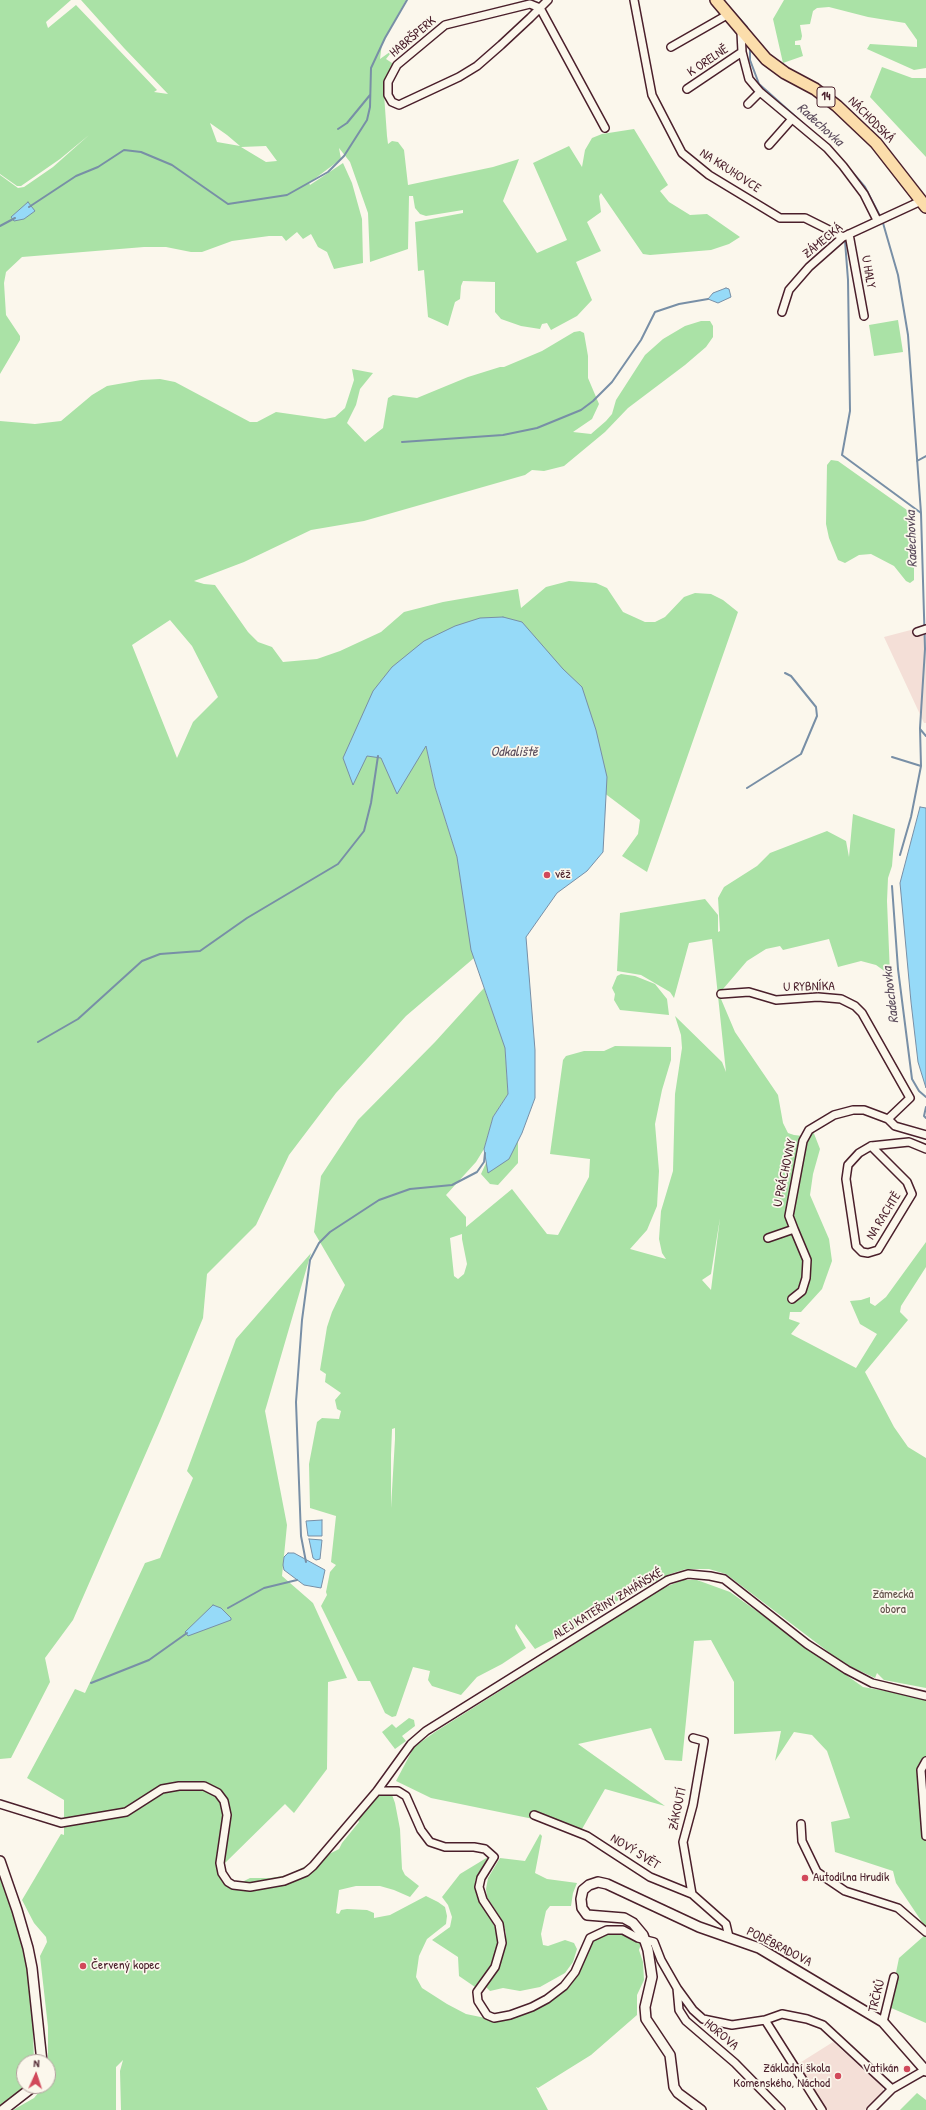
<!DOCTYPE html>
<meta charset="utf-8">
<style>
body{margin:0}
#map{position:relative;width:926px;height:2110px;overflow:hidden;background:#fbf7ec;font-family:"Patrick Hand",sans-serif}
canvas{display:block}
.north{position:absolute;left:16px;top:2054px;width:40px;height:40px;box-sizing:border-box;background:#fbf7ec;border:1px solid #b4a19f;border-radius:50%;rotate:3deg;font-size:11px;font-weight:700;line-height:16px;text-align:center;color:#4a1f2b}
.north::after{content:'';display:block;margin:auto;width:14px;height:18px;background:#d1495b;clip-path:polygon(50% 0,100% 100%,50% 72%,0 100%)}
</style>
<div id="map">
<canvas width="926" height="2110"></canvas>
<div class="north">N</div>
</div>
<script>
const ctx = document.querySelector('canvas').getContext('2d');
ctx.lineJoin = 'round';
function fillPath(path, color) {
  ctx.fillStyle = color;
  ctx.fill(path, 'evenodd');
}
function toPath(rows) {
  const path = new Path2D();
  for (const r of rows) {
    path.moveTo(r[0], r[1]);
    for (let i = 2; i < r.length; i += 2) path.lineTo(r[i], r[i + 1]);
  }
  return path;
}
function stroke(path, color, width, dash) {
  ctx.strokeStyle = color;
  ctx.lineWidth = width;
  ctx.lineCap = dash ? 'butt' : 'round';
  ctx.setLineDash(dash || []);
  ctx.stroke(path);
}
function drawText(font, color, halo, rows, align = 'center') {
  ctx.font = font + ' "Patrick Hand",sans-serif';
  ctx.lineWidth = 3.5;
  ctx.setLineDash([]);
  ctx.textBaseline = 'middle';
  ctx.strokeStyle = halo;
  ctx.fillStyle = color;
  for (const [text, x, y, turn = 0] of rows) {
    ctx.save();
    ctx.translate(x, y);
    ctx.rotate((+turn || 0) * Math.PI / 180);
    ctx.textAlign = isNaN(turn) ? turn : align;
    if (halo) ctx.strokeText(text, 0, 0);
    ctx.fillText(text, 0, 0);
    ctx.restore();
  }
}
const built = toPath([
 [926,626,926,723,924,723,884,637],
 [833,2042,883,2087,883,2094,865,2110,827,2110,798,2064]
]);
const green = toPath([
 [0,0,71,0,46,22,48,28,76,5,157,90,154,92,168,94,124,48,81,0,406,0,382,43,380,59,394,49,386,59,395,65,384,94,387,136,388,144,392,141,398,142,404,150,408,185,493,167,519,159,503,201,537,253,567,240,533,163,569,146,582,167,585,150,592,138,602,134,634,129,668,185,660,191,669,202,690,215,707,214,740,237,729,244,711,250,650,255,643,254,601,193,599,196,601,212,587,222,601,251,576,262,592,300,577,316,551,330,547,323,542,324,540,329,521,326,501,319,495,312,495,282,463,281,461,286,460,299,455,302,448,326,428,317,424,270,418,271,415,222,463,213,463,210,426,216,420,214,415,208,413,196,409,196,408,249,370,262,368,213,350,162,339,148,341,159,309,183,310,185,343,163,352,183,362,219,363,263,334,269,327,252,318,247,311,234,303,239,297,232,286,241,282,236,269,236,232,241,202,252,191,252,166,247,144,247,22,257,6,272,4,283,6,315,20,336,20,340,0,374,0,175,18,188,24,187,53,167,89,135,60,159,21,186,17,186,0,174],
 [210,123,227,135,240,146,217,142],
 [266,146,277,161,266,162,241,147],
 [784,0,926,0,926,68,914,70,867,49,870,44,917,47,917,40,905,23,868,17,829,7,817,8,813,11,810,24,800,25,802,36,801,40,795,41,795,45,800,45,803,56,783,63,773,19],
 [882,67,912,78,926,78,926,157,870,97],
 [898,320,903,352,874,356,869,325],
 [701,321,710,321,713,326,713,337,706,347,685,365,628,408,605,432,564,466,544,471,532,470,525,475,364,521,311,530,244,562,194,581,204,584,215,585,248,632,258,642,272,647,283,662,317,659,340,651,381,632,404,612,443,602,518,589,521,608,546,587,569,581,596,583,607,588,623,612,645,622,655,622,665,617,684,597,695,593,711,594,723,600,738,612,647,872,622,856,638,834,640,820,591,783,426,746,435,787,457,857,474,958,406,1016,336,1093,289,1155,256,1225,207,1274,203,1318,160,1421,73,1620,45,1658,50,1682,11,1758,0,1759,0,421,35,424,61,421,92,395,107,386,141,380,160,379,175,382,250,422,257,422,276,412,325,419,335,417,345,408,354,380,352,369,373,373,360,389,356,405,347,423,365,442,383,428,388,398,393,395,417,398,468,377,500,367,504,367,542,351,574,332,580,331,584,333,588,356,588,378,599,404,592,419,573,432,591,434,606,421,612,414,616,400,645,355,663,339,685,326],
 [170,620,192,646,218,697,193,722,177,758,132,645],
 [831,460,838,461,914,515,914,580,910,583,906,581,894,566,871,554,859,555,845,563,838,560,829,538,826,524,827,465],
 [853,814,895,829,892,866,888,878,887,901,890,975,876,965,861,961,838,967,829,939,783,950,780,946,766,949,747,961,723,989,721,999,735,1032,778,1095,783,1123,788,1133,794,1135,803,1136,813,1131,820,1149,813,1174,810,1195,829,1239,832,1261,822,1289,801,1312,790,1312,789,1319,800,1323,791,1334,856,1368,877,1334,860,1324,850,1301,861,1300,870,1297,870,1303,875,1306,886,1297,926,1242,926,1267,901,1306,900,1312,908,1320,865,1372,894,1427,908,1447,926,1458,926,1688,884,1680,877,1673,875,1678,843,1663,726,1574,709,1569,686,1569,670,1574,605,1607,600,1613,581,1625,535,1649,516,1624,515,1628,526,1648,502,1664,477,1677,461,1695,432,1686,428,1680,430,1671,413,1667,396,1716,392,1717,385,1713,370,1681,358,1681,321,1606,327,1595,326,1592,330,1572,336,1565,331,1562,336,1516,310,1508,309,1464,317,1422,322,1418,339,1419,341,1411,337,1409,335,1400,341,1393,325,1382,326,1374,320,1370,327,1327,332,1312,345,1285,314,1232,321,1176,358,1120,435,1042,484,988,505,1047,508,1094,493,1117,484,1149,476,1162,446,1195,466,1217,466,1227,512,1189,547,1234,558,1235,589,1177,590,1159,550,1154,563,1060,566,1056,584,1051,604,1051,615,1046,671,1047,671,1060,662,1090,655,1124,659,1171,657,1206,647,1230,630,1249,666,1259,662,1253,659,1239,661,1211,673,1171,675,1094,682,1048,681,1035,675,1016,722,1062,726,1072,712,939,689,943,674,998,670,992,641,975,617,971,620,913,705,899,718,915,718,932,722,930,720,931,718,898,724,887,757,866,770,853,827,831,846,841,849,857],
 [720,1218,711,1290,702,1280,711,1274],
 [462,1234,462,1239,467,1264,464,1274,458,1279,454,1276,450,1238],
 [395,1428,395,1439,391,1508,391,1455,392,1429],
 [621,974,635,976,655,984,667,999,669,1015,620,1010,614,1000,615,994,612,988,617,976],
 [490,1133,518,1140,518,1163,498,1185,490,1184,481,1174,486,1163],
 [311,1253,265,1411,287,1525,282,1576,313,1603,347,1678,328,1682,327,1769,294,1813,285,1804,224,1864,225,1870,230,1879,240,1883,250,1878,270,1878,288,1875,339,1849,342,1843,359,1822,357,1817,378,1793,391,1792,395,1803,400,1829,402,1869,405,1875,419,1886,410,1897,394,1890,380,1886,356,1886,339,1890,336,1913,339,1914,341,1910,347,1909,367,1910,374,1913,374,1918,390,1915,426,1896,438,1902,445,1907,447,1916,446,1924,427,1939,419,1956,416,1977,422,1988,447,2004,466,2014,495,2020,547,2003,563,1992,571,1984,579,1969,590,1942,600,1935,624,1935,642,1941,639,1950,643,1962,644,1980,637,1995,637,2015,591,2055,538,2088,536,2087,548,2110,121,2110,120,2071,123,2060,116,2067,116,2110,13,2110,34,2098,44,2086,48,2086,48,2027,40,1956,47,1942,46,1937,34,1923,22,1900,61,1834,64,1835,64,1800,27,1778,75,1689,85,1693,145,1563,160,1558,193,1478,187,1471,236,1339],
 [683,1580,697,1580,730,1592,863,1687,926,1698,926,1928,896,1883,893,1871,835,1852,831,1822,850,1818,827,1751,812,1735,794,1732,775,1761,781,1731,734,1734,734,1682,711,1640,694,1641,682,1761,665,1760,651,1728,578,1744,665,1806,605,1789,582,1829,431,1798,396,1781,414,1747,435,1732,663,1588],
 [409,1718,414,1720,415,1726,402,1736,406,1741,395,1749,382,1732,392,1724,396,1728],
 [540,1834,542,1836,535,1873,547,1879,577,1883,573,1893,571,1906,550,1906,546,1911,541,1934,543,1945,548,1946,565,1940,574,1943,577,1949,573,1962,565,1973,540,1987,520,1991,503,1988,490,1991,486,1987,487,1982,499,1965,506,1946,506,1933,502,1920,487,1897,486,1889,488,1878,500,1858,525,1861],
 [488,1857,475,1881,477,1897,498,1932,497,1952,493,1962,475,1987,459,1976,458,1957,432,1940,450,1927,452,1917,448,1905,442,1897,460,1874],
 [0,1877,24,1946,32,1995,34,2062,24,2062,25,2086,22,2090,0,2106],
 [925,1935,926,1935,926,2023,889,2007,899,1958],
 [917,2093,926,2100,926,2110,900,2110]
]);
const water = toPath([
 [28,202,35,211,24,219,14,221,11,217,28,202],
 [726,288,729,289,731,297,718,303,708,299,713,293,726,288],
 [503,617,522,622,563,669,582,687,596,730,607,777,603,852,587,871,557,893,526,937,535,1050,535,1098,522,1133,509,1159,488,1173,484,1149,493,1117,508,1094,505,1048,471,950,457,857,435,787,426,746,397,794,381,758,367,756,353,785,343,758,373,691,392,667,424,641,455,626,480,618,503,617],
 [920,807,926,808,926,1088,918,1062,911,1002,900,883,920,807],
 [322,1520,322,1536,308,1536,306,1521,322,1520],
 [309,1539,322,1540,320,1559,316,1560,313,1558,309,1539],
 [288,1553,294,1553,325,1570,321,1588,304,1585,284,1570,283,1565,284,1557,288,1553],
 [213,1605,221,1608,231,1618,231,1620,188,1636,185,1632,213,1605]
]);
const stream = toPath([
 [730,8,747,27,749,33],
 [750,48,750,60,759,84,805,125],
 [338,129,347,123,370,95],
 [836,153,865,187,881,218],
 [29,207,76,176,98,167,124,150,141,152,172,165,228,204,287,195,328,172,344,156,367,120,370,107,371,68,385,38,407,0],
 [883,223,898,275,908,335,921,513,925,649,920,728,921,766,911,817,900,855],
 [0,226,15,218],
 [845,241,848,280,850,411,842,455,921,513],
 [402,442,503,435,537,428,581,410,593,401,612,382,641,340,655,312,679,304,708,299],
 [917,461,926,456],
 [920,729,926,736],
 [892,757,921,766],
 [747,788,801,754,817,716,816,707,791,676,785,673],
 [892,886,898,969,912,1079,919,1091,926,1097],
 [38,1042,78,1019,142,961,160,954,200,951,247,918,338,864,364,831,371,803,378,756],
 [926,1107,924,1116,926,1118],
 [306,1562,301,1536,296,1402,302,1320,310,1260,319,1243,330,1232,379,1200,410,1189,452,1185,477,1172,484,1162,485,1153],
 [228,1608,264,1588,297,1580],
 [91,1683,149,1660,187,1633]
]);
const minor = toPath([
 [548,0,530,18,501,45,477,66,459,77,399,105,392,102,388,95,388,82,397,65,445,25,530,4,540,8,605,128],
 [634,0,652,95,682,153,709,175,780,218,805,218,843,237],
 [741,32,742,52,749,79,760,92,827,148,843,166,864,194,877,220],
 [671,47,727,15],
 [687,89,742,52],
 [748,104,760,92],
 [769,145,792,119],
 [849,234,864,316],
 [782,312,789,290,809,267,843,237,921,201],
 [917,632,926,629],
 [721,994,749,992,776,1000,818,997,841,999,855,1006,862,1013,910,1098,888,1119],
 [871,1146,907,1182,912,1194,878,1250,868,1253,862,1252,856,1246,846,1179,848,1165,859,1153,871,1146,909,1142,926,1149],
 [768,1238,794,1229,789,1216,803,1141,809,1130,834,1115,853,1110,864,1110,888,1119,895,1126,926,1135],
 [792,1299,802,1291,806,1278,807,1260,794,1229],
 [926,1761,921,1770,926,1836],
 [377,1791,398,1791,406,1796,421,1830,430,1842,445,1847,474,1847,485,1849,494,1857,481,1878,479,1887,483,1900,499,1924,502,1943,495,1967,477,1992,478,2001,487,2015,494,2018,510,2015,532,2007,547,1999,564,1986,575,1972,590,1938,607,1930,623,1930,638,1938,654,1942,661,1960,677,1988,693,2010,703,2019,732,2025,765,2020,782,2014,807,2019,823,2025,892,2089],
 [0,1804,61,1823,126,1812,162,1789,179,1786,204,1786,218,1793,224,1801,227,1815,220,1863,222,1873,228,1882,233,1885,250,1887,284,1881,306,1872,313,1866,377,1791,411,1744,426,1731,668,1580,688,1574,710,1576,724,1579,807,1644,847,1670,872,1683,926,1696],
 [534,1815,587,1836,650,1877,692,1894,726,1924,729,1937],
 [801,1824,802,1841,817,1872,845,1891,898,1908,926,1932],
 [692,1894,683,1842,693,1805,704,1741,693,1738],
 [677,1988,679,2010,686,2021,735,2063,781,2110],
 [765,2020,822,2110],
 [883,2022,894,1977],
 [871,2110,892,2089,925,2070]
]);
const tertiary = toPath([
 [0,1861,17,1910,28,1948,32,1968,42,2062],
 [3,2110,34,2086],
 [701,2110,678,2093,674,2087,670,2055,646,2019,645,2007,652,1977,648,1950,643,1935,633,1923,624,1918,587,1915,582,1908,581,1899,583,1890,589,1885,598,1882,607,1884,699,1927,759,1948,883,2022,926,2071]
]);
const primary = toPath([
 [716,0,766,59,785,73,815,89,837,106,876,143,926,207]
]);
const markers = [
 [547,875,4,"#d1495b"],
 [805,1878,4,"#d1495b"],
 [83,1966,4,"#d1495b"],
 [907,2069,4,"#d1495b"],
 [838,2076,4,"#d1495b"]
];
const shields = [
 [826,97,18]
];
const shieldNames = [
 ["14",826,97]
];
const streetNames = [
 ["HABRŠPERK",413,37,-40],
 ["K ORELNĚ",708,61,-34],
 ["NÁCHODSKÁ",871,120,45],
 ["NA KRUHOVCE",730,171,33],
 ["ZÁMECKÁ",823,241,-39],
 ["U HALY",868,272,80],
 ["U RYBNÍKA",809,987,-1],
 ["U PRÁCHOVNY",785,1173,-78],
 ["NA RACHTĚ",884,1216,-58],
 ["ALEJ KATEŘINY ZAHÁŇSKÉ",608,1604,-31],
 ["ZÁKOUTÍ",678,1809,-78],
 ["NOVÝ SVĚT",635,1852,32],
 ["PODĚBRADOVA",779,1947,27],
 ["TRČKŮ",877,1996,-76],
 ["HOROVA",721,2035,40]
];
const poiNames = [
 ["věž",555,875],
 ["Autodílna Hrudík",813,1878],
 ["Červený kopec",91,1966],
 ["Základní škola",830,2069,"right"],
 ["Komenského, Náchod",830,2084,"right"],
 ["Vatikán",899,2069,"right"]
];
const parkNames = [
 ["Zámecká",893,1595],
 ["obora",893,1610]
];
const waterNames = [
 ["Radechovka",820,125,42],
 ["Radechovka",912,539,-92],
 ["Odkaliště",514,752],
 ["Radechovka",891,995,-97]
];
fillPath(built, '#f4dfd7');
fillPath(green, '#aae2a6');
fillPath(water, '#96daf8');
stroke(water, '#788fa6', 1);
stroke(stream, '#788fa6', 2);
stroke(minor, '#4a1f2b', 10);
stroke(tertiary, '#4a1f2b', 12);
stroke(primary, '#4a1f2b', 14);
stroke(minor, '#fbf7ec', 7);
stroke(tertiary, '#fbf7ec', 9);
stroke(primary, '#fbddab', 11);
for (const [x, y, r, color] of markers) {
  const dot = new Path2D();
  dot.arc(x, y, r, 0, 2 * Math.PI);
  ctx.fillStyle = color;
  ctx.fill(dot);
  stroke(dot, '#fbf7ec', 1.5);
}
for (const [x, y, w] of shields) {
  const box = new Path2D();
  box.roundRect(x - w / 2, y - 10, w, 20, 3);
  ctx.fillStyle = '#fbf7ec';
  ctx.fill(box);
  stroke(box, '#4a1f2b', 1);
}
drawText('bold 12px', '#4a1f2b', null, shieldNames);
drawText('13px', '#4a1f2b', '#fbf7ec', streetNames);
drawText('13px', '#4a1f2b', '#fbf7ec', poiNames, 'left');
drawText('13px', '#62504a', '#fbf7ec', parkNames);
drawText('italic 14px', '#5d4e5e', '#fbf7ec', waterNames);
</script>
